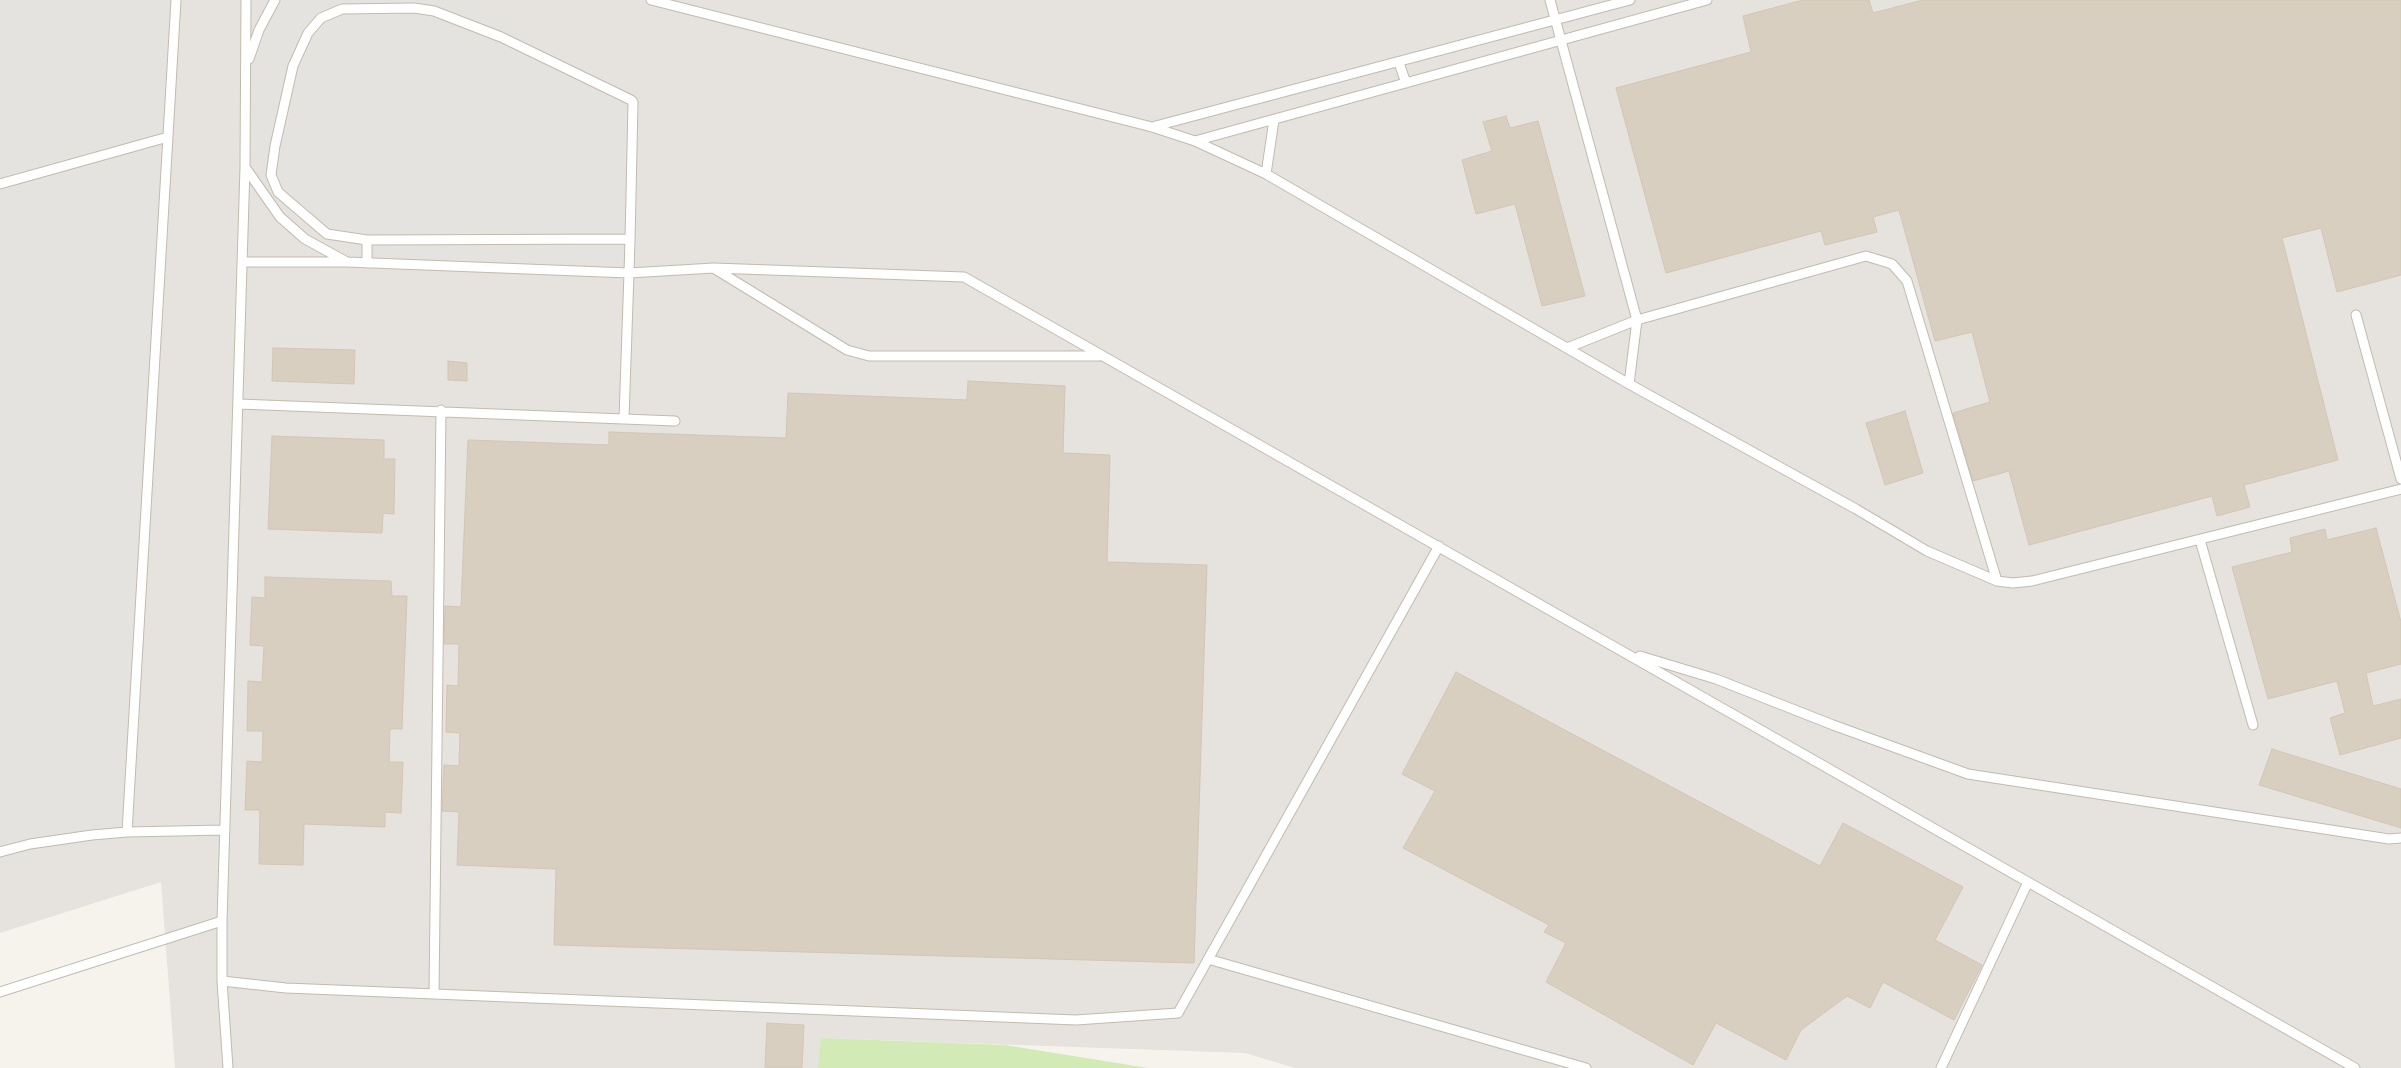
<!DOCTYPE html>
<style>
body{margin:0}
canvas{display:block;background:#f6f3ec}
</style>
<canvas width="2401" height="1068"></canvas>
<script>
const ctx = document.querySelector('canvas').getContext('2d');
ctx.lineJoin = 'round';
function fillPath(path, color) {
  ctx.fillStyle = color;
  ctx.fill(path, 'evenodd');
}
function toPath(rows) {
  const path = new Path2D();
  for (const r of rows) {
    path.moveTo(r[0], r[1]);
    for (let i = 2; i < r.length; i += 2) path.lineTo(r[i], r[i + 1]);
  }
  return path;
}
function stroke(path, color, width, dash) {
  ctx.strokeStyle = color;
  ctx.lineWidth = width;
  ctx.lineCap = dash ? 'butt' : 'round';
  ctx.setLineDash(dash || []);
  ctx.stroke(path);
}
const industrial = toPath([
 [0,0,2401,0,2401,1068,1295,1068,1245,1053,822,1038,818,1068,175,1068,161,882,0,933]
]);
const green = toPath([
 [821,1038,1005,1045,1148,1068,818,1068]
]);
const parking = toPath([
 [0,0,170,0,120,833,0,866],
 [285,0,479,0,649,110,640,262,353,255,286,207,254,147,254,52,278,6]
]);
const building = toPath([
 [1803,0,1869,0,1873,13,1923,0,2401,0,2401,275,2337,292,2321,228,2282,238,2338,460,2244,485,2250,507,2217,516,2212,496,2029,545,2009,471,1973,481,1953,413,1990,402,1972,332,1935,341,1899,210,1873,217,1877,232,1825,245,1821,231,1666,273,1616,88,1751,52,1743,16,1803,0],
 [1506,116,1510,128,1538,121,1585,296,1542,306,1515,204,1476,214,1462,160,1492,151,1483,122,1506,116],
 [273,348,355,350,354,384,272,381,273,348],
 [448,361,467,363,467,381,448,380,448,361],
 [968,381,1065,386,1063,453,1110,455,1107,562,1207,565,1194,963,554,945,556,869,457,865,459,812,442,811,444,765,459,766,460,733,446,732,447,685,458,686,459,644,444,644,445,606,461,607,468,440,609,445,609,432,786,438,788,393,967,400,968,381],
 [1905,411,1923,473,1885,485,1866,423,1905,411],
 [272,436,384,440,384,459,395,459,394,514,383,513,382,533,268,529,272,436],
 [2376,528,2401,622,2401,664,2366,673,2373,706,2401,699,2401,738,2340,755,2330,718,2345,713,2337,681,2268,699,2232,567,2292,552,2290,538,2325,529,2327,540,2376,528],
 [265,577,391,581,392,596,407,596,402,729,390,729,389,762,403,762,401,813,385,812,385,827,304,824,303,865,259,864,260,810,245,810,247,761,262,762,263,731,247,731,248,681,262,682,264,646,250,645,252,597,265,598,265,577],
 [1456,672,1820,866,1843,823,1963,887,1935,940,1982,965,1954,1020,1883,982,1870,1008,1847,996,1801,1030,1786,1060,1716,1023,1693,1065,1546,982,1566,943,1544,932,1549,925,1403,848,1435,791,1402,774,1456,672],
 [2272,749,2401,789,2401,828,2259,785,2272,749],
 [767,1023,804,1025,802,1068,765,1068,767,1023]
]);
const service = toPath([
 [246,0,245,167,280,217,305,239,347,262,629,273,714,268,964,277,2355,1068],
 [651,0,1152,127,1195,141,1266,174,1629,384,1856,509,1927,551,1997,581,2013,583,2032,581,2401,489],
 [1550,0,1637,320,1629,384],
 [249,59,259,30,275,0],
 [1399,63,1406,83],
 [1152,127,1630,0],
 [1195,141,1707,0],
 [245,167,222,921,222,981,286,988,1076,1020,1178,1013,1439,546],
 [1266,174,1274,120],
 [0,184,168,137],
 [367,240,367,263],
 [243,262,344,262],
 [715,269,847,350,869,356,1099,356],
 [2356,315,2401,479],
 [1567,348,1637,320,1866,256,1892,264,1907,281,1997,581],
 [239,404,675,421],
 [624,418,629,273,630,239,631,196,633,102,631,100,501,37,434,11,414,8,342,9,321,18,308,33,293,66,275,146,271,175,278,192,327,234,367,240,630,239],
 [2200,540,2253,725],
 [1640,656,1716,679,1833,725,1968,774,2389,839,2401,838],
 [127,832,176,0],
 [0,852,30,844,92,835,127,832,225,830],
 [1208,959,1586,1068],
 [222,981,228,1068],
 [0,992,222,921],
 [434,994,441,410],
 [1941,1068,2028,882]
]);
fillPath(industrial, '#e6e2dd');
fillPath(green, '#d2eab5');
fillPath(parking, '#e5e3e0');
fillPath(building, '#d8cfc1');
stroke(building, '#d3c7b4', 1);
stroke(service, '#c2bbae', 11);
stroke(service, '#fff', 9);
</script>
